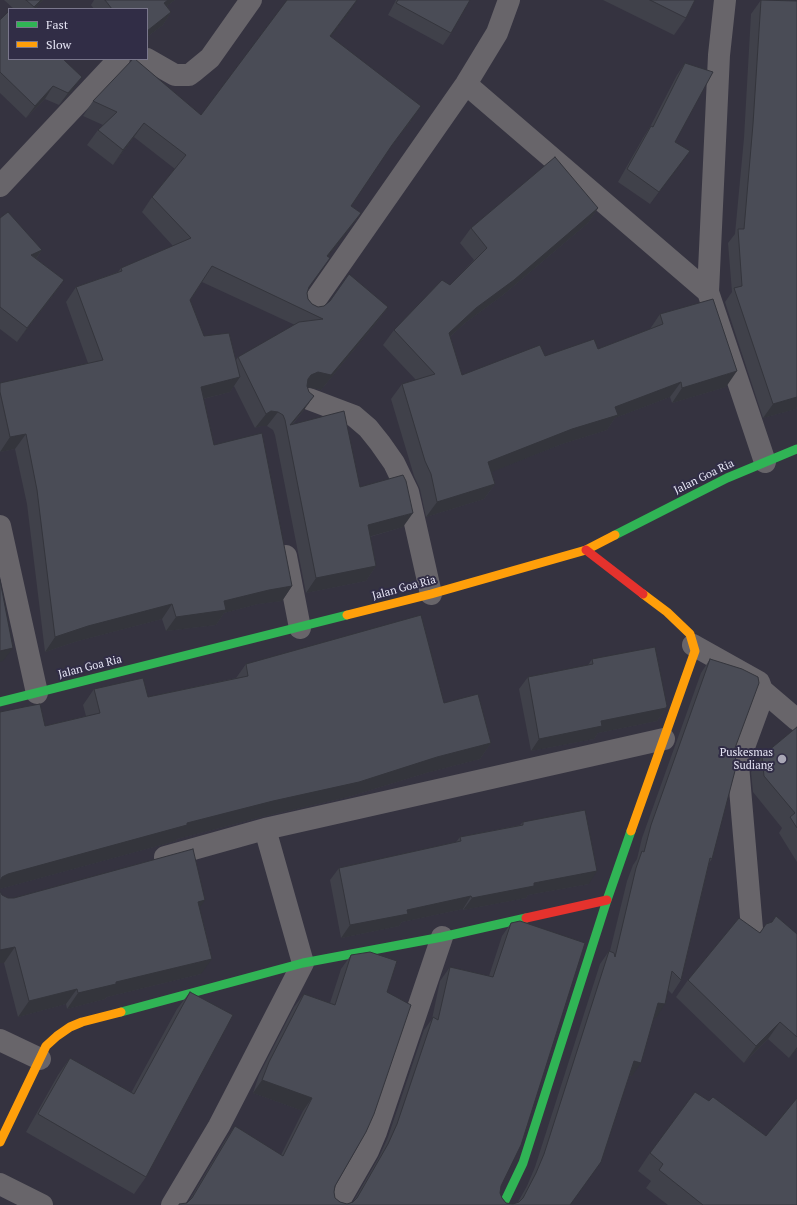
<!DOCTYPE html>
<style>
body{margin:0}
#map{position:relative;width:797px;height:1205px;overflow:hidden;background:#353340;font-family:"PT Serif",serif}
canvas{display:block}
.legend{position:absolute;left:8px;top:8px;width:140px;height:52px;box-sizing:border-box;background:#312d46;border:1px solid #7a778c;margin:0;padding:5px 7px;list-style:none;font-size:12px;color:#e7e6f6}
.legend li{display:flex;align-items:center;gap:8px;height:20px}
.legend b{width:20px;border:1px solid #7a778c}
</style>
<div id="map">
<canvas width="797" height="1205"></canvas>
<ul class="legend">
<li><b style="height:5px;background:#30b455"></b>Fast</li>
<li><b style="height:5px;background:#ff9f0a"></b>Slow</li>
</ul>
</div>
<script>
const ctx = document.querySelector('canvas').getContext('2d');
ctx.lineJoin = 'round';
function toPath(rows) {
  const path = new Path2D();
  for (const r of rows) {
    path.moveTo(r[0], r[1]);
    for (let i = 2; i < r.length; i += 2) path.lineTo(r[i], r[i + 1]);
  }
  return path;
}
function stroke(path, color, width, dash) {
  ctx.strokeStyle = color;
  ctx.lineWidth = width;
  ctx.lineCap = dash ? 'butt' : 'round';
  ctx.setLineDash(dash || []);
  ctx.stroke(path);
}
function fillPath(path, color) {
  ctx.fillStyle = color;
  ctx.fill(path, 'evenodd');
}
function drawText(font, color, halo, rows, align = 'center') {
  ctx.font = font + ' "PT Serif",serif';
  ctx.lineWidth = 4;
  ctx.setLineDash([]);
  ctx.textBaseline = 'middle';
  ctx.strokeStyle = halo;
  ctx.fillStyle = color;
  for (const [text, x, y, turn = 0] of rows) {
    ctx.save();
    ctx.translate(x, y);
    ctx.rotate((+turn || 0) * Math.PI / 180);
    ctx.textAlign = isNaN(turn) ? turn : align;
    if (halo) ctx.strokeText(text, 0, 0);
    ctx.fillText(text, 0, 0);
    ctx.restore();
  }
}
const street = toPath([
 [725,0,719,55,708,292,765,462],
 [147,59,175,75,189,75,193,72,210,58,251,0],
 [466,84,708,292],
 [0,186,119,59],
 [309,309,466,84,497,33,509,0],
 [309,399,354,416,368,428,380,443,394,463,408,492,431,594],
 [0,526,37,693],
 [286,556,300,628],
 [693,645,759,682,762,690,762,698,740,758,738,765,752,929],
 [762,690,797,720],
 [165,857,265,829,664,739],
 [0,1040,40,1059],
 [0,1184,42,1205],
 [172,1205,219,1126,303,963,265,829],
 [337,1205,368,1151,376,1132,442,937]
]);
const fast = toPath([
 [615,535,727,478,797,449],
 [0,702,347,615],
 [121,1012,303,963,442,937,526,918],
 [503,1205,523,1163,607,900,631,831]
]);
const slow = toPath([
 [347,615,431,594,586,550,615,535],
 [631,831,695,651,690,634,667,612,643,594],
 [0,1142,46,1046,57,1036,70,1027,82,1022,121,1012]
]);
const jam = toPath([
 [586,550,643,594],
 [526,918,607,900]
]);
const wall = toPath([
 [4,0,43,0,35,9,14,9],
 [94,0,175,0,167,6,171,12,163,25,147,37,147,9,94,9,91,5],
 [396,0,470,0,451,33,443,45,388,15],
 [603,0,695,0,686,18,674,35],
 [761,0,797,1,797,407,796,409,763,418,725,302,732,292,728,243,735,234,744,138,751,14],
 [348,14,330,37,411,121,385,154,351,206,361,213,350,228,328,256,309,287,307,293,308,299,312,304,318,307,388,307,377,322,321,390,307,387,304,410,292,425,403,527,370,537,376,566,366,581,306,593,275,435,273,430,267,426,261,426,255,428,234,386,230,392,203,399,214,445,292,586,282,601,258,604,224,613,216,625,166,631,162,619,78,641,45,652,27,504,15,449,0,452,0,392,88,363,66,302,76,287,118,272,121,268,173,246,142,212,152,197,175,169,134,137,113,165,87,145,98,130,103,125,83,116,93,101,201,115],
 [202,282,295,325,238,357,236,360,204,336,190,300],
 [0,20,73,90,59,105,45,99,26,118,0,93],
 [685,63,675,142,690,151,650,204,618,182,643,138,650,127,677,75],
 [598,208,588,223,503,295,465,323,450,337,462,375,545,356,598,349,650,329,660,314,726,387,672,403,670,397,615,418,607,430,562,444,491,472,495,484,484,499,426,517,420,489,414,476,391,399,402,384,416,380,383,345,394,330,450,285,474,260,460,243,471,228],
 [0,218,42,250,36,259,64,280,54,294,17,342,0,329],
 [592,659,666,708,657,721,598,733,594,739,531,751,519,689,528,677,588,665],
 [710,659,735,748,712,859,709,863,681,980,672,994,668,990,656,1018,654,1017,632,1076,629,1075,570,1205,179,1205,187,1203,189,1201,226,1139,235,1126,281,1155,303,1111,253,1093,259,1075,294,1007,304,994,330,1003,341,969,351,955,387,992,334,1192,335,1198,340,1202,347,1204,353,1202,379,1157,388,1137,424,1030,432,1019,440,981,450,967,489,976,502,936,511,923,501,1186,500,1193,502,1198,506,1203,513,1204,518,1202,527,1186,535,1167,600,964,609,951,610,951,627,881,633,865,637,859,642,838,701,673],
 [246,664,444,703,491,743,480,759,426,773,348,797,262,817,177,839,176,841,0,889,0,712,45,726,86,716,83,705,94,689,148,697,236,678],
 [797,727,797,862,779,833,782,828,753,792,751,772,762,756],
 [523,822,589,884,528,895,526,898,463,910,463,909,402,922,399,926,341,938,330,880,339,868,456,842,460,837,520,825],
 [2,895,8,898,200,908,201,974,107,997,105,999,67,1009,66,1004,18,1017,4,963],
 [772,922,797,934,797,1049,789,1058,768,1039,744,1063,676,997,688,980,759,933],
 [190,992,146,1177,134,1194,26,1132,58,1075,70,1058,131,1093,177,1009],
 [709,1101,766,1136,797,1205,668,1205,646,1188,651,1181,638,1171,650,1153]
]);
const shadedWall = toPath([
 [41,0,43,0,35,9,33,9],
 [168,0,175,0,155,15,164,3],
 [357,0,348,14,320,51,330,36],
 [171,12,163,25,147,37,147,31],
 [82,77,73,90,59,105,68,93],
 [53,86,45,99,26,118,35,106],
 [421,106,411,121,381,159,392,145],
 [144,123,134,137,113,165,123,150],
 [690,151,681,164,650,204,659,192],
 [598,208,588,223,503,295,465,323,438,348,449,333,476,308],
 [361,213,350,228,317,271,327,256],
 [42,250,32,264,31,255],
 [64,280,54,294,17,342,27,328],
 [388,307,377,322,321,390,307,387,301,390,311,375],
 [737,371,726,387,672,403,682,388],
 [240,377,230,392,190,402,201,387],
 [681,382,670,397,615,418,607,430,562,444,477,478,488,462,615,407],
 [314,396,304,410,287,430,290,425],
 [797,397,797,407,796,409,763,418,773,404],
 [271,411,278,412,267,426,261,426,255,428,266,414],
 [26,434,15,449,0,452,10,437],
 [495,484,484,499,426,517,437,502],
 [413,513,403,527,358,540,368,525],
 [376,566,366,581,306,593,316,578],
 [292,586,282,601,258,604,224,613,216,625,166,631,176,617,224,601,269,590],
 [172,604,162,619,78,641,45,652,55,637,88,626],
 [13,648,3,661,0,662,0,651],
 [666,708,657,721,598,733,594,739,531,751,539,739,601,721],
 [491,743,480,759,426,773,348,797,262,817,177,839,176,841,0,889,0,881,2,877,8,874,187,823],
 [597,871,589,884,528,895,526,898,463,910,472,898,534,883],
 [471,896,463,909,402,922,399,926,341,938,350,925,407,910],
 [205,900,194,916,198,902],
 [15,947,4,963,0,963,0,950],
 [212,959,201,974,107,997,105,999,67,1009,78,993,116,982],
 [77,989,66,1004,18,1017,29,1001],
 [658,1003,665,1004,656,1018,649,1016],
 [780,1022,768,1039,744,1063,756,1046],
 [797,1047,797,1049,789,1058],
 [634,1061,641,1063,632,1076,624,1074],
 [262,1080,312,1098,303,1111,253,1093]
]);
const building = toPath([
 [26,0,41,0,34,7,26,0],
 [105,0,168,0,164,3,171,12,147,31,147,9,112,9,105,0],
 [287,0,357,0,330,36,421,106,392,145,351,206,361,213,327,256,330,258,309,287,307,293,308,299,312,304,318,307,324,306,330,301,349,274,388,307,331,375,318,372,311,375,308,379,307,386,309,392,314,396,290,425,344,411,360,487,403,475,406,481,413,513,368,525,376,566,316,578,285,420,283,415,278,412,271,411,266,414,238,357,299,322,323,319,212,266,190,300,204,336,229,333,240,377,201,387,214,445,262,433,292,586,269,590,224,601,226,610,176,617,172,604,88,626,55,637,37,490,26,434,10,437,0,392,0,383,103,360,76,287,122,271,121,268,191,238,152,197,186,155,144,123,123,150,98,130,117,112,93,101,133,59,135,59,201,115,287,0],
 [398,0,470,0,451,33,396,3,398,0],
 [650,0,695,0,686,18,650,0],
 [761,0,797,1,797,397,773,404,734,288,742,286,738,229,744,229,753,124,761,0],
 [9,11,9,59,63,59,82,77,68,93,53,86,35,106,0,72,0,20,9,11],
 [685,63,713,72,675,142,690,151,659,192,627,169,651,126,653,127,685,63],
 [555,157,598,208,514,280,476,308,449,333,462,375,540,345,545,356,594,339,598,349,663,324,660,314,713,299,737,371,682,388,681,382,615,407,618,415,572,429,488,462,495,484,437,502,431,474,425,461,402,384,435,374,394,330,442,280,450,285,487,248,471,228,555,157],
 [8,212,42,250,31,255,64,280,27,328,0,307,0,218,8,212],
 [0,580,13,648,0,651,0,580],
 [421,615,444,703,478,694,491,743,437,757,359,782,273,801,187,823,187,825,8,874,2,877,0,881,0,712,24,707,40,704,45,726,100,713,94,689,143,678,148,697,248,676,246,664,421,615],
 [655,647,667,706,666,708,601,721,602,726,539,739,528,677,593,664,592,659,655,647],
 [710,659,742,669,758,677,759,683,735,748,736,767,712,859,710,858,681,980,672,971,665,1004,658,1003,641,1063,634,1061,601,1162,570,1205,179,1205,179,1204,187,1203,192,1198,235,1126,283,1156,312,1098,262,1080,269,1062,304,994,335,1005,351,955,370,952,397,961,387,992,411,1005,374,1114,366,1132,335,1186,334,1192,335,1198,340,1202,347,1204,353,1202,357,1198,388,1144,397,1124,433,1017,438,1020,450,967,493,977,511,923,520,921,585,943,521,1145,501,1186,500,1193,502,1198,506,1203,513,1204,519,1202,523,1198,536,1173,544,1154,609,951,614,953,615,957,636,868,642,851,644,852,651,825,710,659],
 [797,727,797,828,790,817,795,813,764,776,762,756,797,727],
 [585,810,597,871,534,883,534,886,472,898,471,896,407,910,408,914,350,925,339,868,461,841,460,837,523,825,523,822,585,810],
 [193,849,205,900,198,902,212,959,116,982,116,984,78,993,77,989,29,1001,15,947,0,950,0,891,2,895,8,898,14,898,193,849],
 [776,916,797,934,797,1037,780,1022,756,1046,688,980,739,918,760,933,766,924,772,922,776,916],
 [190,992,233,1015,146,1177,38,1114,70,1058,134,1094,190,992],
 [695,1092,709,1101,713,1097,766,1136,797,1098,797,1205,703,1205,659,1170,663,1164,650,1153,695,1092]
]);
const markers = [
 [782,759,5,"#a9a7b6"]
];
const streetNames = [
 ["Jalan Goa Ria",704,477,-26],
 ["Jalan Goa Ria",404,588,-15],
 ["Jalan Goa Ria",90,667,-14]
];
const poiNames = [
 ["Puskesmas",773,753],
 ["Sudiang",773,766]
];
stroke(street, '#68656a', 22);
stroke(fast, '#30b455', 9);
stroke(slow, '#ff9f0a', 9);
stroke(jam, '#e5322d', 9);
fillPath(wall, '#40414a');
fillPath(shadedWall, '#34353c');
fillPath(building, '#4a4c56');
stroke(building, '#34353c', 1);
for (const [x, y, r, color] of markers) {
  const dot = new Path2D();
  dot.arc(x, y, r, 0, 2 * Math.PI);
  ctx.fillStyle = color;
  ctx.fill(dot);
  stroke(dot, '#312d46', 1.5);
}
drawText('11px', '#e7e6f6', '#312d46', streetNames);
drawText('11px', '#e7e6f6', '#312d46', poiNames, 'right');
</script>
